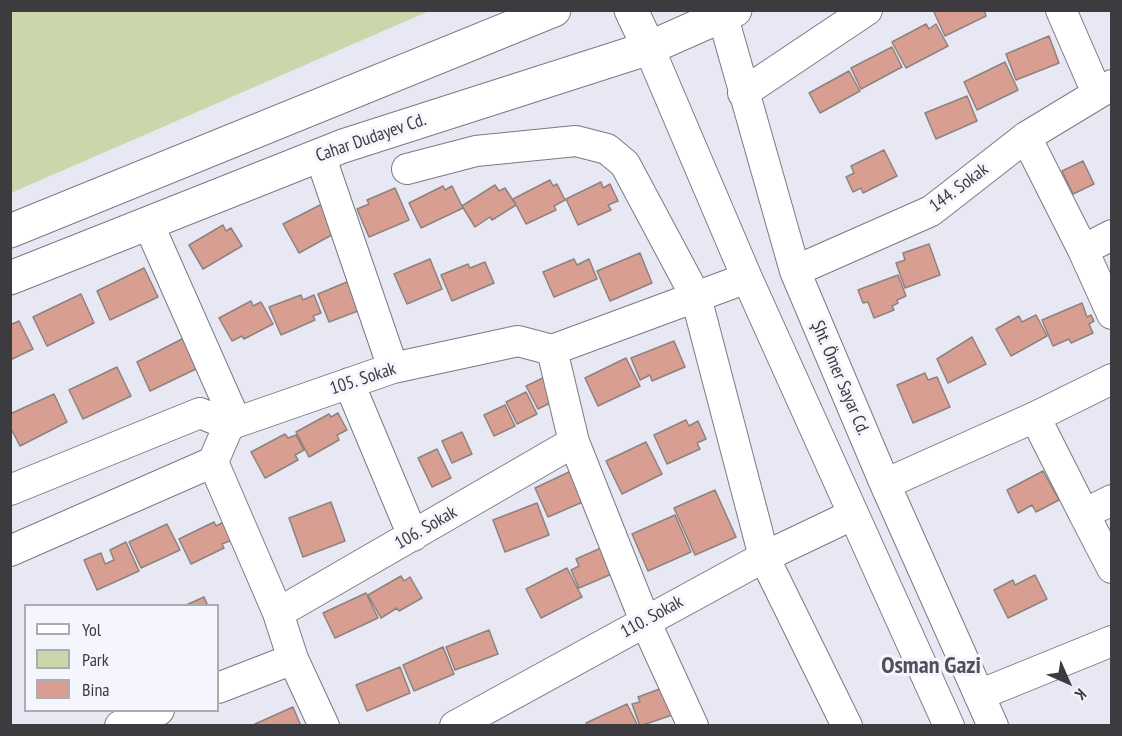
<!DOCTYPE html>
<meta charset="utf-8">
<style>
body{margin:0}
#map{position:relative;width:1122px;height:736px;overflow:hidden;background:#e7e8f3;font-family:"PT Sans Narrow",sans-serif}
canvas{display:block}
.frame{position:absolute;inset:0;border:12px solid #3c3c40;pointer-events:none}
.legend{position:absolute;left:24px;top:604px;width:195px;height:108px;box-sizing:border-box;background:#f5f5fe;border:2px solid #ababb2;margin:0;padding:8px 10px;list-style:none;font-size:18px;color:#3c3c40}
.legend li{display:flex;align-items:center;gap:12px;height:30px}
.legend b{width:30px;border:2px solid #ababb2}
.north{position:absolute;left:1038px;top:652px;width:60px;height:60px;-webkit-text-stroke:4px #f5f5fe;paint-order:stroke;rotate:135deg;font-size:16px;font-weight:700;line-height:24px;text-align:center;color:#3c3c40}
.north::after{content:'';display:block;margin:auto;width:21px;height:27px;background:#3c3c40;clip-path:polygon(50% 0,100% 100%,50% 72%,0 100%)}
</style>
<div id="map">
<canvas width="1122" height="736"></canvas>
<div class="frame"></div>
<ul class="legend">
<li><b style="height:8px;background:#fff"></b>Yol</li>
<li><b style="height:16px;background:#cbd7ab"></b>Park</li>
<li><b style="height:16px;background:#d89e91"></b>Bina</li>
</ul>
<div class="north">K</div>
</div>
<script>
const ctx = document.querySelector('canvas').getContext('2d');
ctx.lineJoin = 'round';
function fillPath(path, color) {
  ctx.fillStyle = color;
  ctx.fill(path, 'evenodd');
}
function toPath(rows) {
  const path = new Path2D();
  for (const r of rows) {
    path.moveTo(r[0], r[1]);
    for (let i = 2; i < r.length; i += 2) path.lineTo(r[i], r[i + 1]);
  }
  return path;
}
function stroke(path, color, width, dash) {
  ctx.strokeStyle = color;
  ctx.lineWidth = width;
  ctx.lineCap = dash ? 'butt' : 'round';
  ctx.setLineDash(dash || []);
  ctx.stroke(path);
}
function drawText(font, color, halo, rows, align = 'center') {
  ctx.font = font + ' "PT Sans Narrow",sans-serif';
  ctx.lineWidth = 6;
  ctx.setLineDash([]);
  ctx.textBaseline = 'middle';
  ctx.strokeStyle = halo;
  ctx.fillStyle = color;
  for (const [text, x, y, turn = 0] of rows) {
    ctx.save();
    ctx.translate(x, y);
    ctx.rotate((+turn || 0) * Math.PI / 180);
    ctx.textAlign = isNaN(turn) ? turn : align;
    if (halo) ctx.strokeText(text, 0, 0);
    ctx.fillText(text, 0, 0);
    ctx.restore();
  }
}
const green = toPath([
 [11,10,429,10,429,11,11,193]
]);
const building = toPath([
 [933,10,984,10,986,16,945,36,933,10],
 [926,24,929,29,936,24,948,46,906,68,892,42,926,24],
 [1049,36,1059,63,1016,80,1006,54,1049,36],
 [892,47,902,67,861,89,851,68,892,47],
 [1005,62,1018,90,977,110,964,82,1005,62],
 [849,71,860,91,820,113,809,93,849,71],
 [967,96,977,121,936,139,925,113,967,96],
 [884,150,897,176,863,193,861,188,853,192,846,177,854,173,851,166,884,150],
 [1083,161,1094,184,1073,194,1062,171,1083,161],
 [550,180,553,186,557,184,565,200,554,206,556,210,526,224,513,199,550,180],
 [601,182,603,188,610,184,618,201,608,205,611,210,578,225,566,199,601,182],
 [495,185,499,191,505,188,516,205,492,220,490,217,475,227,462,206,495,185],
 [443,186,445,190,452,186,463,208,421,228,409,203,443,186],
 [395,188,409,220,369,237,357,209,369,204,367,200,395,188],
 [322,204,337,232,299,253,283,224,322,204],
 [223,225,226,231,231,228,242,246,203,269,189,245,223,225],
 [929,244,940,275,905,288,896,263,905,260,903,253,929,244],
 [640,253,652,283,610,301,597,271,640,253],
 [430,259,442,289,407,304,394,274,430,259],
 [574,259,577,265,589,259,597,279,554,297,543,272,574,259],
 [485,262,494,283,452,301,441,275,468,264,470,268,485,262],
 [144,268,158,297,110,320,97,291,144,268],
 [898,275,906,296,897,300,898,303,892,306,894,310,874,318,868,302,863,303,858,290,898,275],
 [359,277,371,306,329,322,318,294,359,277],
 [81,294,94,323,47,346,33,317,81,294],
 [301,295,303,300,314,295,321,313,313,316,315,320,281,335,269,307,301,295],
 [251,301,253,306,261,302,273,324,244,339,242,336,232,341,219,318,251,301],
 [1082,303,1087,317,1091,315,1094,321,1089,324,1093,333,1071,343,1069,339,1053,346,1042,320,1082,303],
 [1036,315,1047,336,1011,356,996,329,1019,316,1022,322,1036,315],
 [19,321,33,349,10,360,10,325,19,321],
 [972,337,986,364,948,383,937,359,972,337],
 [184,338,198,368,150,391,137,362,184,338],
 [674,341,685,367,652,381,650,375,640,380,631,358,674,341],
 [626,358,640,386,598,406,585,378,626,358],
 [117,367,131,396,83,419,69,390,117,367],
 [925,373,928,380,937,377,950,407,913,423,897,385,925,373],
 [547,376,558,399,538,409,526,386,547,376],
 [526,392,537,414,517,424,506,402,526,392],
 [54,394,67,422,20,446,10,427,10,414,54,394],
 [505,405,515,426,494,436,484,415,505,405],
 [338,413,347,430,337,435,339,440,309,457,296,432,329,414,331,417,338,413],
 [686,420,689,426,698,421,706,439,697,443,700,449,667,464,654,435,686,420],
 [462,432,472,454,452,463,442,441,462,432],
 [285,434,288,438,296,435,304,450,295,455,298,460,265,478,251,452,285,434],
 [646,442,662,474,622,494,606,461,646,442],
 [437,449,451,478,432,487,418,458,437,449],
 [571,471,585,501,548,517,535,488,571,471],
 [1043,471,1059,500,1036,512,1032,505,1018,513,1007,490,1043,471],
 [715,490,736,537,695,555,674,508,715,490],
 [331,502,345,541,303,557,289,518,331,502],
 [537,503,549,535,505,552,493,520,537,503],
 [675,515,691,552,648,571,632,534,675,515],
 [214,522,216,526,224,522,232,540,222,544,224,548,191,564,179,539,214,522],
 [167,524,180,550,141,568,129,542,167,524],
 [126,542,139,571,97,590,84,560,101,553,105,564,114,560,110,550,126,542],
 [610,544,621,570,579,588,571,570,579,566,576,559,610,544],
 [567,568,582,597,541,618,526,589,567,568],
 [1035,575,1047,599,1008,618,994,590,1013,580,1015,585,1035,575],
 [401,576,404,581,410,577,422,598,399,611,397,608,381,618,368,595,401,576],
 [366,593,378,618,335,638,323,613,366,593],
 [204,597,208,606,184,606,204,597],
 [489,630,498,654,455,670,446,647,489,630],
 [443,647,454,674,414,691,403,665,443,647],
 [400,667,410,693,367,711,356,685,400,667],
 [673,684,684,711,640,726,632,704,640,702,638,697,673,684],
 [627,704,638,726,588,726,586,723,627,704],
 [293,707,301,726,256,726,255,724,293,707]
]);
const minor = toPath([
 [1061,10,1097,93],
 [723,17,795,271,885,484,993,726],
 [649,48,747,278,949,726],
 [743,93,867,10],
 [1026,137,1083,250,1112,314],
 [320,155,393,368],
 [407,169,476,151,576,141,607,149,625,164,696,297,764,557,847,726],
 [148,223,236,422],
 [1083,250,1112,235],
 [795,271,931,211,1026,137,1112,85],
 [552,350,574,442,645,621,693,726],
 [349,383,413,536],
 [1035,417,1084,514,1112,500],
 [213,462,278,613,293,659,324,726],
 [885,484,1035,417,1112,379],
 [10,490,200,413,229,425],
 [1084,514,1112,568],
 [10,551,213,462,229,425,393,368,518,341,552,350,747,278],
 [278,613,574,442],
 [218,688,293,659],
 [979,695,1112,641],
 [120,726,159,710],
 [455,726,764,557,852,515]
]);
const major = toPath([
 [631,10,649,48],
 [10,231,554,10],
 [10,278,343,146,649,48,735,10]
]);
const streetNames = [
 ["Cahar Dudayev Cd.",371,138,-19],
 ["144. Sokak",959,188,-37],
 ["Şht. Ömer Sayar Cd.",840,378,67],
 ["105. Sokak",363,379,-18],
 ["106. Sokak",426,528,-30],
 ["110. Sokak",652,617,-29]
];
const districtNames = [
 ["Osman Gazi",931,666]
];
fillPath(green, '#cbd7ab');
fillPath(building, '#d89e91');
stroke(building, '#8e827f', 1.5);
stroke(minor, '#7a7a84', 32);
stroke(major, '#7a7a84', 35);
stroke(minor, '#fff', 30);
stroke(major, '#fff', 33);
drawText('18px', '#3c3c40', '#f5f5fe', streetNames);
drawText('bold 24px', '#4f5059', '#f5f5fe', districtNames);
</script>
